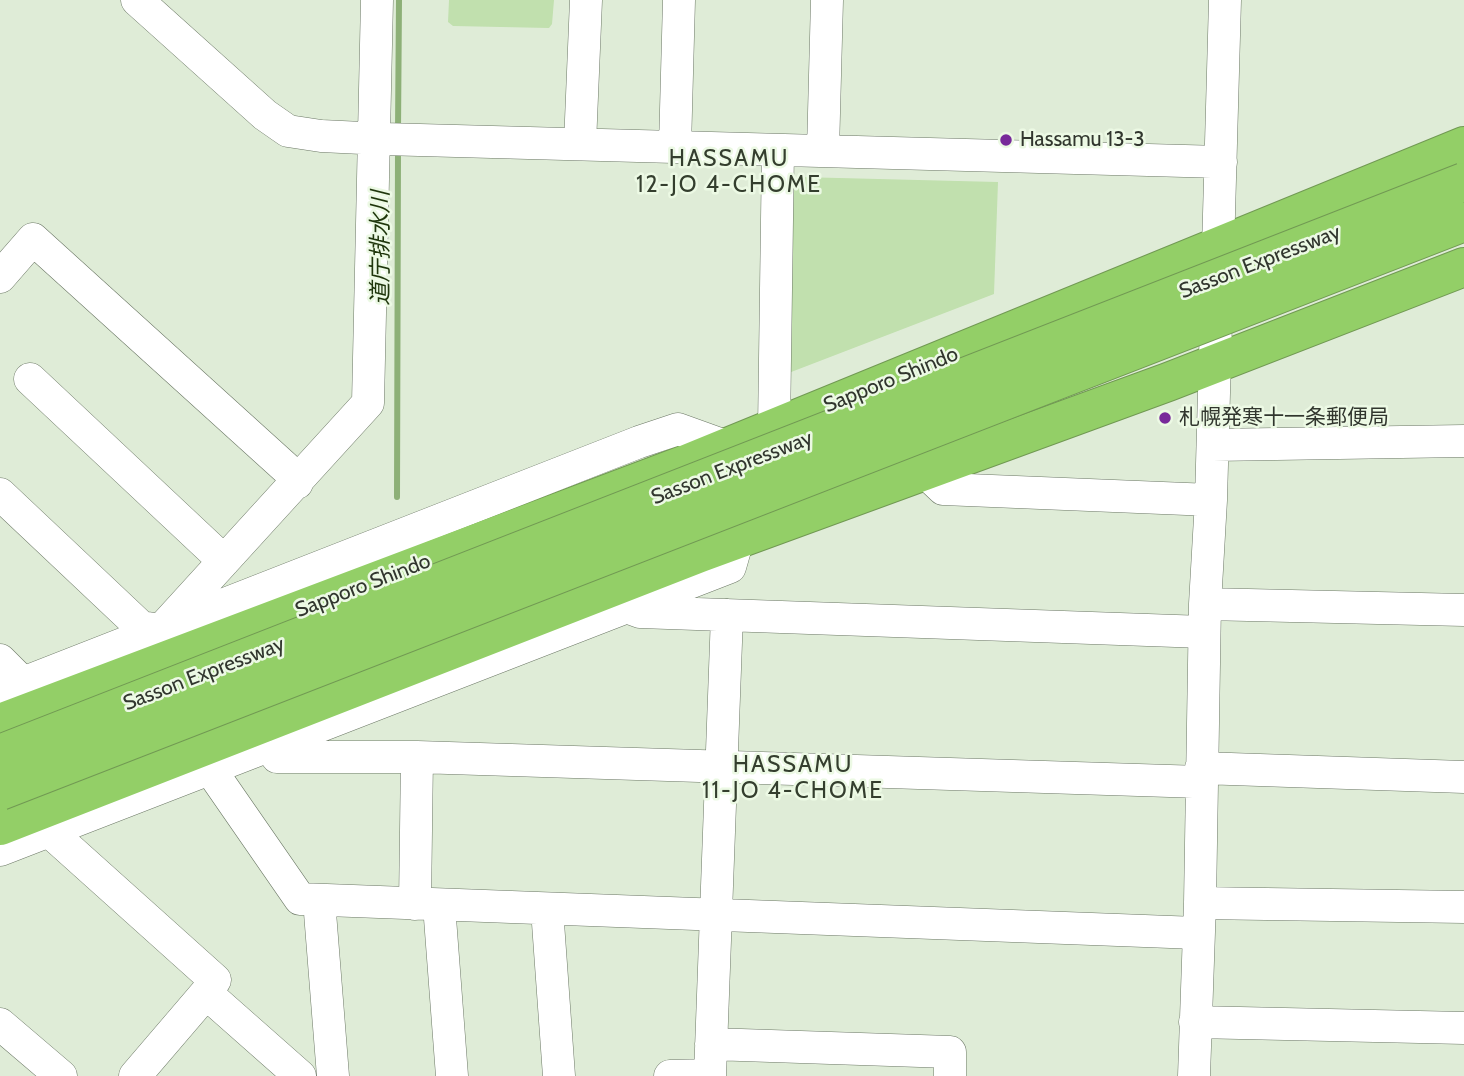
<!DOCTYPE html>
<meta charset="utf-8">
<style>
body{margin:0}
canvas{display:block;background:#dfecd7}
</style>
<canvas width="1464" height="1076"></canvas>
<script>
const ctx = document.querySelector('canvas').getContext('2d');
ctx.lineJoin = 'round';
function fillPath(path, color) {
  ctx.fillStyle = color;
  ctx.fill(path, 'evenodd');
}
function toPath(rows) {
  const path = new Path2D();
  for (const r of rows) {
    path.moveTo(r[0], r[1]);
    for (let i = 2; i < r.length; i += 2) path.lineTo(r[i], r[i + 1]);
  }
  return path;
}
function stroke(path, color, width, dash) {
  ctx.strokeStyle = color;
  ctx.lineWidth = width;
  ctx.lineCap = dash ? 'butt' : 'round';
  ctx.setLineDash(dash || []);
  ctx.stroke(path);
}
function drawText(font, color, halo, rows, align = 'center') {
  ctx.font = font + ' Cabin,"Noto Sans JP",sans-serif';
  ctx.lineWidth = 5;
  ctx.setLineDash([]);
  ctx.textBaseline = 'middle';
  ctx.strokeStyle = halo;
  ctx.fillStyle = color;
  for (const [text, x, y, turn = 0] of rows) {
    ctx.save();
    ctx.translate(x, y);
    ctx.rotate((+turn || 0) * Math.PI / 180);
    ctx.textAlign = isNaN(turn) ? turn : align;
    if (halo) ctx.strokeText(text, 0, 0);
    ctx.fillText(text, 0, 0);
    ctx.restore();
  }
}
const green = toPath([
 [449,0,554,0,552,24,549,28,453,26,448,22],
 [799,177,998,182,994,294,786,374,790,187]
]);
const stream = toPath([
 [398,131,399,0],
 [397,497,398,149]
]);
const minor = toPath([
 [137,0,265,115,288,131,321,136,383,139,1221,162],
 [580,144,586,0],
 [675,147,679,0],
 [823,151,827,0],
 [0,277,33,239,288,470,297,483],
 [30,379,224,561],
 [774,428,778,150],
 [1213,445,1464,441],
 [924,471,943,489,1211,500],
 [0,494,141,627,161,630,368,403,377,0],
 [1205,604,1464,610],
 [629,608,640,612,1204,632],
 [0,660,23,683],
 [0,692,639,442,678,429,728,447],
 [270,747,277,757,417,757,1201,782],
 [1201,768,1464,777],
 [210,769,300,899,1197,933],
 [49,831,215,980,206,993,300,1076],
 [0,850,730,567,738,539],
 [319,900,333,1076],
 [1200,903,1464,907],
 [415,904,417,757],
 [439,905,452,1076],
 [547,909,559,1076],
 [1195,1022,1464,1028],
 [0,1024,61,1076],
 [711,1044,950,1052,950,1076],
 [135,1076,206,993],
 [670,1076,710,1075],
 [710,1076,727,615],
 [1194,1076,1200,903,1205,604,1211,500,1225,0]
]);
const highway = toPath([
 [0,723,686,464,1464,146],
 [0,826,700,553,1168,382,1464,267]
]);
const highwayBridge = toPath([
 [0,754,1464,182],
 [0,791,1464,222]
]);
const markers = [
 [1006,140,7,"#78299a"],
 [1165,418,7,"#78299a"]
];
const poiNames = [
 ["Hassamu 13-3",1020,140],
 ["札幌発寒十一条郵便局",1179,418]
];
const streetNames = [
 ["Sasson Expressway",1260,262,-21],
 ["Sapporo Shindo",891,380,-22],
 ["Sasson Expressway",732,468,-21],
 ["Sapporo Shindo",363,586,-21],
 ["Sasson Expressway",204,674,-21]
];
const neighbourhoodNames = [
 ["HASSAMU",729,159],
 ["12-JO 4-CHOME",729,185],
 ["HASSAMU",793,765],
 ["11-JO 4-CHOME",793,791]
];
const waterNames = [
 ["道庁排水川",381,248,-90]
];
fillPath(green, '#c1e0ae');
stroke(stream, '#8db077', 6);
stroke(minor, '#6c7866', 33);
stroke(highway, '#719953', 40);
stroke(minor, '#fff', 32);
stroke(highway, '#93cf67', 38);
stroke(highwayBridge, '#719953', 40, []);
stroke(highwayBridge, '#93cf67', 38);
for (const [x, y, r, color] of markers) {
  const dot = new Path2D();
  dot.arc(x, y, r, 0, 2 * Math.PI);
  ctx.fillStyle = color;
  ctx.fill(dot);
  stroke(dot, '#ecf9e4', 2.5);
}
drawText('21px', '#31362e', '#ecf9e4', poiNames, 'left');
drawText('21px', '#31362e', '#ecf9e4', streetNames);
ctx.letterSpacing = '2px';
drawText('23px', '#343e2e', '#ecf9e4', neighbourhoodNames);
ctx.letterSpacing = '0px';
drawText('italic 23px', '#1f360c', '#ecf9e4', waterNames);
</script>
